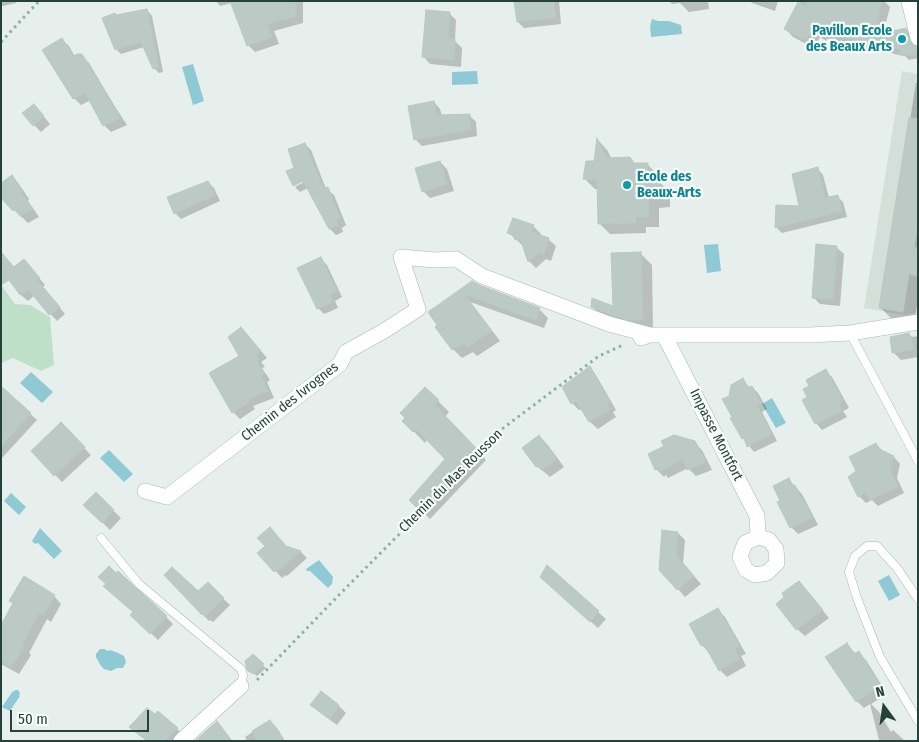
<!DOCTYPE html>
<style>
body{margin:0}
#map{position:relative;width:919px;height:742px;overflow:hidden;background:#e6efeb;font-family:"Fira Sans Condensed",sans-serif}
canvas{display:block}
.frame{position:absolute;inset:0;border:2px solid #24423a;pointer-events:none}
.north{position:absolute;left:859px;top:682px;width:50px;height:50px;-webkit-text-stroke:4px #f7fbf9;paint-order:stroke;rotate:346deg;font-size:14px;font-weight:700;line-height:20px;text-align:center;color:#24423a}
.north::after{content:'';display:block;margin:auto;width:18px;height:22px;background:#24423a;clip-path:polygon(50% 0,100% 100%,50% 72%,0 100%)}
.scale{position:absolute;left:10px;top:710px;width:139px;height:22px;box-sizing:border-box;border:2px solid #24423a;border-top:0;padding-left:6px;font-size:15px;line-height:18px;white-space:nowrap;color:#24423a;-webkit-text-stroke:4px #f7fbf9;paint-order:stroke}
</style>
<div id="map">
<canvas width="919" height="742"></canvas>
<div class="frame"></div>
<div class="north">N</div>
<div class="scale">50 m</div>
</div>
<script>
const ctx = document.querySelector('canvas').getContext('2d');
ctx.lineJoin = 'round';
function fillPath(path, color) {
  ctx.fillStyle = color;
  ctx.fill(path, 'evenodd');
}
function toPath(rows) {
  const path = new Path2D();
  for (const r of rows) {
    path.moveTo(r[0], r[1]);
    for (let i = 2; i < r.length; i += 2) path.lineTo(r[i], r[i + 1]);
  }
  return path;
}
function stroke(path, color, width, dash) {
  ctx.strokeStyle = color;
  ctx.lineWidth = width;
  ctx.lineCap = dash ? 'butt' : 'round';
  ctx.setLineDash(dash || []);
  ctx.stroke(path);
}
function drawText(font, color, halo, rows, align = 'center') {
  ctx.font = font + ' "Fira Sans Condensed",sans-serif';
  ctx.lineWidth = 4.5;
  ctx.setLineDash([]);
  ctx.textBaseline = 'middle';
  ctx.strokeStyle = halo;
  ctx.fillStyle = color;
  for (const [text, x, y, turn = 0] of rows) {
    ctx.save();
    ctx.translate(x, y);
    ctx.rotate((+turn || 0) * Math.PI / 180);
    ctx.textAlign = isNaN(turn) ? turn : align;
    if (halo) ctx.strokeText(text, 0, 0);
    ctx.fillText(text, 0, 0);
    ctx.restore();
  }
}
const built = toPath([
 [902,71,918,74,918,313,904,315,864,308]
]);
const green = toPath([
 [1,285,15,304,30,305,50,317,54,365,41,371,13,358,1,363]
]);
const water = toPath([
 [652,19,658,21,669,21,681,25,682,34,651,37,650,26],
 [193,64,204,101,193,105,182,67],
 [477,71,478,84,452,85,452,72],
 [718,244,721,271,707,273,704,245],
 [31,372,53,392,42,403,20,383],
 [772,398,786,423,776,428,762,404],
 [109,450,133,474,124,482,100,458],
 [11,493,26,507,19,515,4,501],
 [40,528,62,551,54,559,38,543,35,544,32,541],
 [319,560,333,577,332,584,328,588,310,571,307,571,306,569],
 [889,575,900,595,889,601,878,581],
 [100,649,104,649,108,651,110,650,118,653,124,656,126,662,123,668,117,668,111,671,104,669,101,666,96,657,96,654],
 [15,690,18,690,20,693,19,695,20,696,10,711,2,707,13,691,14,692]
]);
const shadow = toPath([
 [1,1,16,1,16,3,3,6,1,4],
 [216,1,240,1,220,6],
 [249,1,303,1,303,23,274,31,279,44,255,52,248,45],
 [515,1,559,1,561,24,524,28,518,22],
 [669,1,708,1,709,9,689,12,680,3,672,4],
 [750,1,778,1,775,11,752,3],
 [800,1,804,1,818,9,844,1,884,1,890,7,883,34,906,29,913,37,916,48,918,48,918,58,909,60,905,56,894,54,880,47,879,50,827,39,826,41,820,37,814,48,793,37,786,29],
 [147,10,152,16,163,72,159,73,154,68,144,47,121,54,116,49,117,17],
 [449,13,456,20,455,41,462,48,461,67,430,64,423,56],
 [62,40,69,46,75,57,82,56,89,63,114,105,127,125,111,132,104,125,91,100,81,105,74,98,44,50],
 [916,83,918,83,918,299,914,323,892,319,880,307],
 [434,102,440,109,442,116,470,116,476,122,477,136,422,146,416,140],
 [34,105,50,124,41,132,34,125],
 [598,140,607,150,612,159,635,164,647,164,658,175,658,181,670,192,670,207,659,208,659,227,646,227,646,233,610,234,599,223,599,189,595,189,584,178,596,163],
 [305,144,311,150,326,189,334,195,346,225,342,228,343,232,336,235,330,229,308,188,300,192,295,187,309,179,308,177,294,184,294,185,295,168],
 [440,162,447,169,454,191,430,198,423,191],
 [818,169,823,175,829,198,837,196,843,202,847,217,782,233,777,228,777,207,801,207],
 [12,177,19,184,29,199,28,201,39,217,28,223,22,217,21,217,1,196],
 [208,182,214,188,220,201,181,219,175,213],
 [533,226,541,234,540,236,548,239,556,246,551,261,546,259,536,268,529,261,523,246,509,233],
 [836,247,844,254,840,306,820,304,813,297],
 [641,254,652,265,653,331,604,318,592,307,615,308],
 [321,259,327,265,342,297,335,301,338,308,324,314,318,308],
 [30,267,45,285,43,287,65,314,57,321,34,296,28,301,21,295,6,274],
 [478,286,539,309,548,318,544,328,470,302,500,341,477,356,473,352,462,358,453,349,437,327,439,326,430,313],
 [909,334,912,337,918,336,918,357,901,360,894,353,891,338],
 [247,335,267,358,261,362,265,367,262,368,270,380,267,382,274,398,253,406,255,409,240,419,233,412,241,356],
 [589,368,596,375,616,410,613,412,616,417,598,429,590,422,582,409,579,410,572,403],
 [825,370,832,377,849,408,843,411,847,417,822,430,816,423,809,398,811,386],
 [743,380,750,388,752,387,758,393,767,409,762,412,777,441,754,452,743,438,730,396],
 [1,388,37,420,1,459],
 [426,389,449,412,445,417,486,460,430,519,411,500,447,459,427,440,425,443,404,421],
 [61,424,91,455,62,482,32,451],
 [539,437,547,444,564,467,550,477,537,466],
 [694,442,702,450,712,470,696,476,688,468,668,478,666,475,664,477,656,469],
 [876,444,883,451,894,457,900,464,897,478,904,493,878,506,872,500,866,503,859,496,858,471],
 [789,480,802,494,818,525,798,534,791,527,782,502],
 [96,494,121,518,110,530,85,505],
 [663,532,678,533,685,540,683,563,701,584,685,597,678,589],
 [287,547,301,552,307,558,287,576,286,575,282,578,259,553],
 [547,567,606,619,598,628,549,584],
 [165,575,198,593,208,584,230,605,213,622,210,620,209,621],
 [806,590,829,618,805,636,797,629,786,597],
 [54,596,61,604,51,622,47,619,29,653,31,655,19,674,1,664,1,627],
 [718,610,725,617,746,654,741,656,746,666,727,677,720,670,709,653,702,645,691,625],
 [134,613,166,617,173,624,158,640,139,622],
 [847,645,856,654,858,653,866,660,887,694,871,704,879,712,891,732,893,730,905,741,879,740,870,704,864,708,857,701],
 [253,656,266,668,257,676,248,669],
 [312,705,339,706,346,713,337,725,319,712],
 [270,721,277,728,285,741,247,741,245,737],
 [177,729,184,735,178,741,147,741]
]);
const building = toPath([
 [230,1,296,1,296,16,267,24,272,37,247,46,230,1],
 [514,1,554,1,556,18,517,22,514,1],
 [808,1,882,1,874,35,906,28,911,44,918,47,918,55,900,55,900,49,885,47,872,41,872,43,820,32,818,34,812,31,806,41,784,29,798,2,805,6,808,1],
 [147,9,159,67,153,69,141,42,115,50,102,18,115,13,116,15,147,9],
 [426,10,450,12,448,39,455,39,454,60,422,57,426,10],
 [62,38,73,56,77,54,82,54,105,92,109,100,110,100,121,118,103,126,85,93,73,99,42,50,62,38],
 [434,101,437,115,470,114,471,130,414,140,408,106,434,101],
 [34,104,44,116,33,126,22,113,34,104],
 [909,118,918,119,918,223,914,248,918,248,918,276,909,274,903,312,879,308,909,118],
 [597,138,607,158,630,157,634,163,648,163,648,180,659,180,660,197,648,197,649,217,636,217,636,223,598,224,597,180,583,179,586,161,594,161,597,138],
 [305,143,323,188,328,187,340,218,336,221,338,225,329,229,303,181,293,186,286,171,294,168,288,149,305,143],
 [440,161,447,184,422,192,415,168,440,161],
 [818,167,825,198,838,195,842,211,775,228,776,205,799,206,792,174,818,167],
 [12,175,23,191,21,193,33,209,20,216,15,210,13,211,1,198,1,183,12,175],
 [208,181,215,195,174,214,167,197,208,181],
 [513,218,534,225,532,232,549,238,544,254,538,253,528,262,522,244,523,242,514,239,515,236,507,233,513,218],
 [816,244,837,246,833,299,812,298,816,244],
 [1,252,14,267,24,259,40,278,37,280,60,307,49,315,28,289,20,295,9,280,1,285,1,252],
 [641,252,643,320,628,320,612,315,591,307,592,298,613,306,611,253,641,252],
 [321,257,337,291,330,295,333,302,317,309,297,268,321,257],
 [472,281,479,285,540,308,537,318,535,320,464,294,492,331,467,347,464,343,452,350,435,327,437,325,428,312,472,281],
 [241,327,261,351,256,355,259,360,257,361,264,373,261,375,268,391,248,399,249,402,232,413,209,373,239,356,228,337,241,327],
 [909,333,914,349,892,353,890,337,909,333],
 [590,366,610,402,607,404,610,410,589,422,576,401,571,404,562,387,590,366],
 [826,369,843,401,838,404,842,411,815,424,802,400,807,397,803,389,809,386,806,380,826,369],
 [743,378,748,388,752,386,761,403,757,406,772,434,747,447,744,438,742,439,730,418,732,417,722,399,729,396,731,385,743,378],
 [1,386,31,413,1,447,1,386],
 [425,387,439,400,435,405,476,448,418,509,409,500,445,459,416,429,413,432,402,421,405,418,400,413,425,387],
 [61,422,85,447,54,476,31,451,61,422],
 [539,435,557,459,541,470,539,467,536,467,522,448,539,435],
 [674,435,695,441,706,462,687,470,683,460,660,471,659,468,655,470,648,454,664,446,661,441,674,435],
 [876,443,879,449,894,456,890,470,898,486,870,500,866,493,858,497,848,477,856,471,849,457,876,443],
 [789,478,793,486,795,485,800,497,801,496,812,517,790,528,777,502,780,501,773,486,789,478],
 [96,492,114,510,102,523,83,505,96,492],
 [270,527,286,546,301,551,279,570,278,569,274,572,257,553,265,546,257,538,270,527],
 [662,530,678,532,676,555,694,576,677,590,659,570,662,530],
 [547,565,599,611,590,622,540,577,547,565],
 [109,566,116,573,118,571,167,616,150,634,130,615,133,612,103,586,106,584,98,577,109,566],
 [172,567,198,591,208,582,224,598,206,616,203,614,202,615,164,575,172,567],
 [24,576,55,595,44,615,39,613,22,645,24,647,11,667,1,661,1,625,13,603,9,601,24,576],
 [799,581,823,610,796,630,776,604,784,597,782,593,799,581],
 [718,608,740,646,734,649,740,659,719,671,704,644,701,646,689,624,718,608],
 [847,643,854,654,859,651,880,686,856,702,825,657,847,643],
 [253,654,264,664,253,674,247,670,245,661,253,654],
 [321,691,339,705,330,719,310,705,321,691],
 [147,708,155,714,158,711,178,728,164,741,147,741,129,727,147,708],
 [270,720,284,741,257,741,252,731,270,720],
 [217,721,232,741,195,741,217,721]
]);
const path = toPath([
 [1,42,39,1],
 [257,680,337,597,436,497,498,432,599,356,623,345]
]);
const lane = toPath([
 [850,333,918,461],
 [101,538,139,584,241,669,243,675,241,686],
 [918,599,897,568,877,546,867,546,855,556,849,572,857,598,880,657,918,721]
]);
const street = toPath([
 [909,1,918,38],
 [664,335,757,516,758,537],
 [641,338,650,335,809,335,850,333,918,322],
 [145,491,167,497,340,364,346,352,384,331,418,309,401,257,434,260,456,259,482,276,609,324,650,335],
 [758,537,769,540,776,549,777,563,767,573,755,575,746,570,740,557,745,543,758,537],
 [181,741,241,686]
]);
const markers = [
 [902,39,5,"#0f9aa8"],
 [627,185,5,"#0f9aa8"]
];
const cultureNames = [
 ["Pavillon Ecole",892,31],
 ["des Beaux Arts",892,47],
 ["Ecole des",637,177,"left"],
 ["Beaux-Arts",637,193,"left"]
];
const streetNames = [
 ["Chemin des Ivrognes",290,402,-38],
 ["Impasse Montfort",716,435,63],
 ["Chemin du Mas Rousson",451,481,-45]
];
fillPath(built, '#d4dfda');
fillPath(green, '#bfe0c8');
fillPath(water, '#8ec9d4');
fillPath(shadow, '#0003');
fillPath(building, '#bbcac4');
stroke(building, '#b8c9c2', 1);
stroke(lane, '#a8b8b2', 9);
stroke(street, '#a8b8b2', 16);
stroke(path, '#86b3a5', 3, [2.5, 4]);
stroke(lane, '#fff', 8);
stroke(street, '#fff', 15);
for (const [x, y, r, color] of markers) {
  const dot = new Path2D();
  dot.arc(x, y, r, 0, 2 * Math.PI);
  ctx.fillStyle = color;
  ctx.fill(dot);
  stroke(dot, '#f7fbf9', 2);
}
drawText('bold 14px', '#0d838f', '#f7fbf9', cultureNames, 'right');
drawText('14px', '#24423a', '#f7fbf9', streetNames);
</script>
